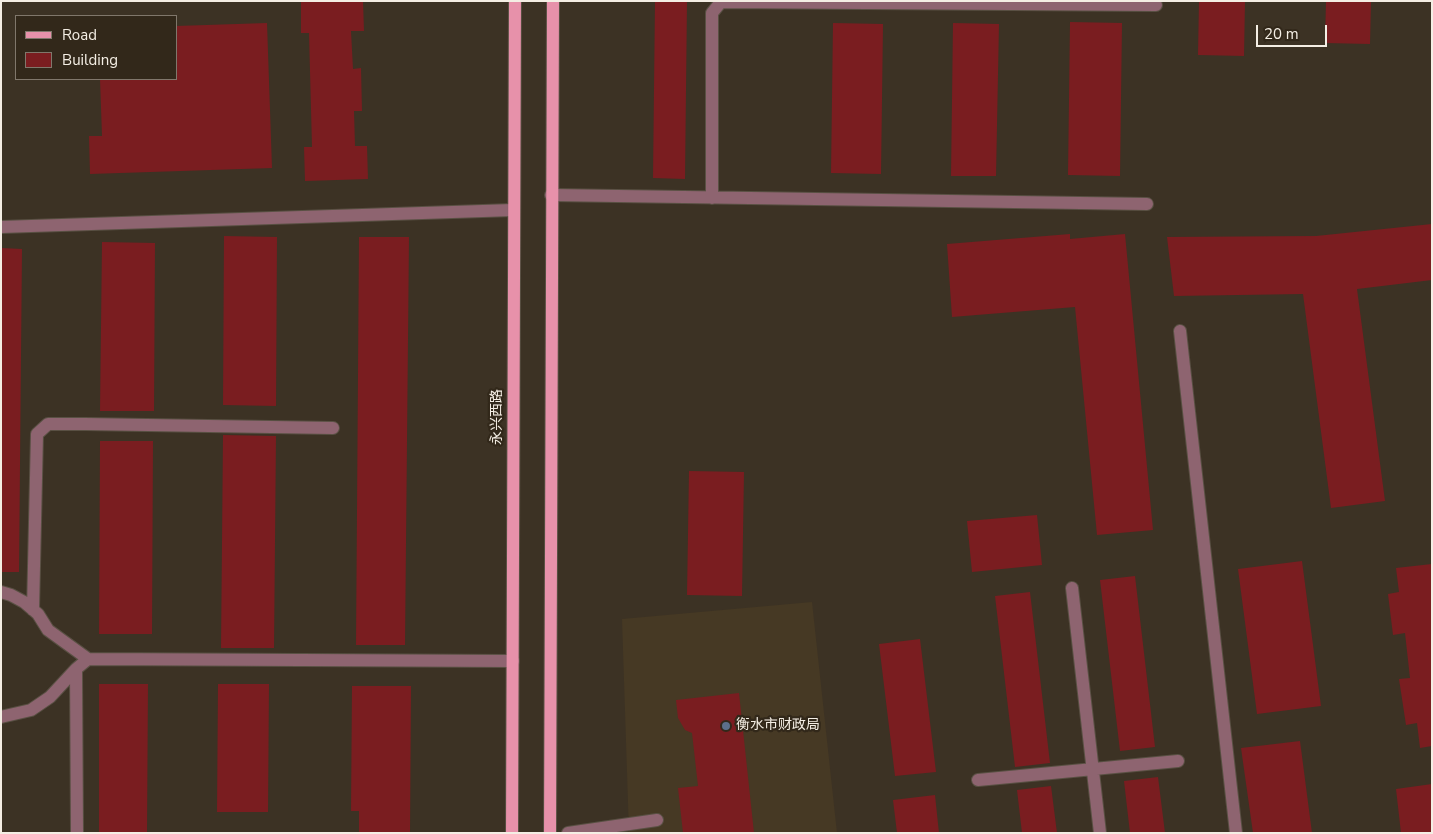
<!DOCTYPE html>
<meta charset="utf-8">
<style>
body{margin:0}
#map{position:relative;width:1433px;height:834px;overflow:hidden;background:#3c3224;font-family:"Nunito Sans",sans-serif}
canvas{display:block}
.frame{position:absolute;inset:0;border:2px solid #f4eee4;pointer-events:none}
.legend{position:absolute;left:15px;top:15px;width:162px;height:65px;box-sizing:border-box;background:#32281a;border:1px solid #80776b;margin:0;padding:6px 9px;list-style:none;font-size:15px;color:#f4eee4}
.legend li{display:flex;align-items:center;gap:10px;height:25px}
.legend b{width:25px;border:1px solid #80776b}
.scale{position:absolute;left:1256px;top:25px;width:71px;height:22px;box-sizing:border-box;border:2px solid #f4eee4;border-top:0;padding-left:6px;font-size:15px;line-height:18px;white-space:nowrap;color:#f4eee4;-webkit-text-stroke:4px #32281a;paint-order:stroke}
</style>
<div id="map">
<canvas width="1433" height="834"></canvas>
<div class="frame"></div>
<ul class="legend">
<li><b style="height:6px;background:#e791aa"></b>Road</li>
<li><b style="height:14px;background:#7a1d20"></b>Building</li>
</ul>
<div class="scale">20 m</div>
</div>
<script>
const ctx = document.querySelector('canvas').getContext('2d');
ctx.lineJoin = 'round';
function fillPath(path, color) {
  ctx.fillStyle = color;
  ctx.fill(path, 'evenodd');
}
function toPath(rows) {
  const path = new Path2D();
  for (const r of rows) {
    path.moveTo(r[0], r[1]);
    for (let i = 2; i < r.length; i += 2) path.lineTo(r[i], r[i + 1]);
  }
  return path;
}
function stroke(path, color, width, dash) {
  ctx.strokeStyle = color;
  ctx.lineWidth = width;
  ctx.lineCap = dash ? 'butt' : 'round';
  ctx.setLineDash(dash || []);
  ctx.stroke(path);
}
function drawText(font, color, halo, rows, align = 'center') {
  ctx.font = font + ' "Nunito Sans","Noto Sans SC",sans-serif';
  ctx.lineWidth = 4.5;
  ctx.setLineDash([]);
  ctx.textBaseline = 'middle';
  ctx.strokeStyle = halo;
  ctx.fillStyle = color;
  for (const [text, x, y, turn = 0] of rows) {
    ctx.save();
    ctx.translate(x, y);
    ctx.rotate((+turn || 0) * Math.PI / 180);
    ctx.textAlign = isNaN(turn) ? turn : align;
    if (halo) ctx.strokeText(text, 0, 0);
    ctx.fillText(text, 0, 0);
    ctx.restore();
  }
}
const built = toPath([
 [812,602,837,833,629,833,622,619]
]);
const building = toPath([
 [301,1,363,1,364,31,351,31,353,69,361,68,362,111,354,111,355,146,367,146,368,179,305,181,304,147,312,147,309,33,301,33],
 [655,1,687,1,685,179,653,178],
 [1199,1,1245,1,1244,56,1198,55],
 [1326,1,1371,1,1370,44,1325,43],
 [1070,22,1122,23,1120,176,1068,175],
 [267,23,272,168,90,174,89,136,102,136,100,79,176,79,176,26],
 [833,23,883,24,881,174,831,173],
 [953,23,999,24,996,176,951,176],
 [1432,224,1432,280,1357,289,1385,501,1331,508,1303,294,1174,296,1167,237,1316,236],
 [1070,234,1070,239,1125,234,1153,530,1097,535,1075,307,952,317,947,244],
 [224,236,277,237,276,406,223,405],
 [359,237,409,237,405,645,356,645],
 [102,242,155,243,154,411,100,411],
 [1,248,22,249,19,572,1,572],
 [223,435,276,436,274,648,221,648],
 [100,441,153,441,152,634,99,634],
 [689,471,744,472,742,596,687,595],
 [1037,515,1042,565,972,572,967,521],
 [1302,561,1321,706,1257,714,1238,569],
 [1432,564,1432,746,1420,748,1417,723,1406,725,1399,679,1410,678,1405,633,1393,635,1388,594,1399,592,1396,568],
 [1135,576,1155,747,1120,751,1100,580],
 [1030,592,1050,763,1015,767,995,596],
 [920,639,936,772,895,776,879,644],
 [99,684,148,684,147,833,99,833],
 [218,684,269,684,268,812,217,812],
 [352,686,411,686,410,833,359,833,359,811,351,811],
 [739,693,754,833,683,833,678,788,698,786,692,733,685,730,678,718,676,700],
 [1300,741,1312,833,1253,833,1241,748],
 [1158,777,1165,833,1130,833,1124,781],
 [1432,784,1432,833,1401,833,1396,789],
 [1051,786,1057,833,1022,833,1017,790],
 [935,795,939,833,897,833,893,800]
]);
const minor = toPath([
 [551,195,1147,204],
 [712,198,712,13,721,2,1156,5],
 [1,227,513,210],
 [1180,331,1236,833],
 [1072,588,1100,833],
 [1,592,11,595,24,602,38,614,48,630,88,659,513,661],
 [33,610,37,434,48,424,85,424,333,428],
 [1,717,31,710,50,697,76,669],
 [978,780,1178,761],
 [77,833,76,669,88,659],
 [568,833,657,820]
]);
const major = toPath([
 [512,833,515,1],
 [550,833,553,1]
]);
const markers = [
 [726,726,5,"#5c6f8a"]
];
const streetNames = [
 ["永兴西路",498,417,-90]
];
const poiNames = [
 ["衡水市财政局",736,726]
];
fillPath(built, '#463924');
fillPath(building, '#7a1d20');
stroke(minor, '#595043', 14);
stroke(major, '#595043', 14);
stroke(minor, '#8e6470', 12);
stroke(major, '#e791aa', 12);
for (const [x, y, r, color] of markers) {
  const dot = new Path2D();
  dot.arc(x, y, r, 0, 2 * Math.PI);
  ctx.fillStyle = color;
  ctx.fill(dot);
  stroke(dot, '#32281a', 2);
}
drawText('14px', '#f4eee4', '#32281a', streetNames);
drawText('14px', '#f4eee4', '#32281a', poiNames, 'left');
</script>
